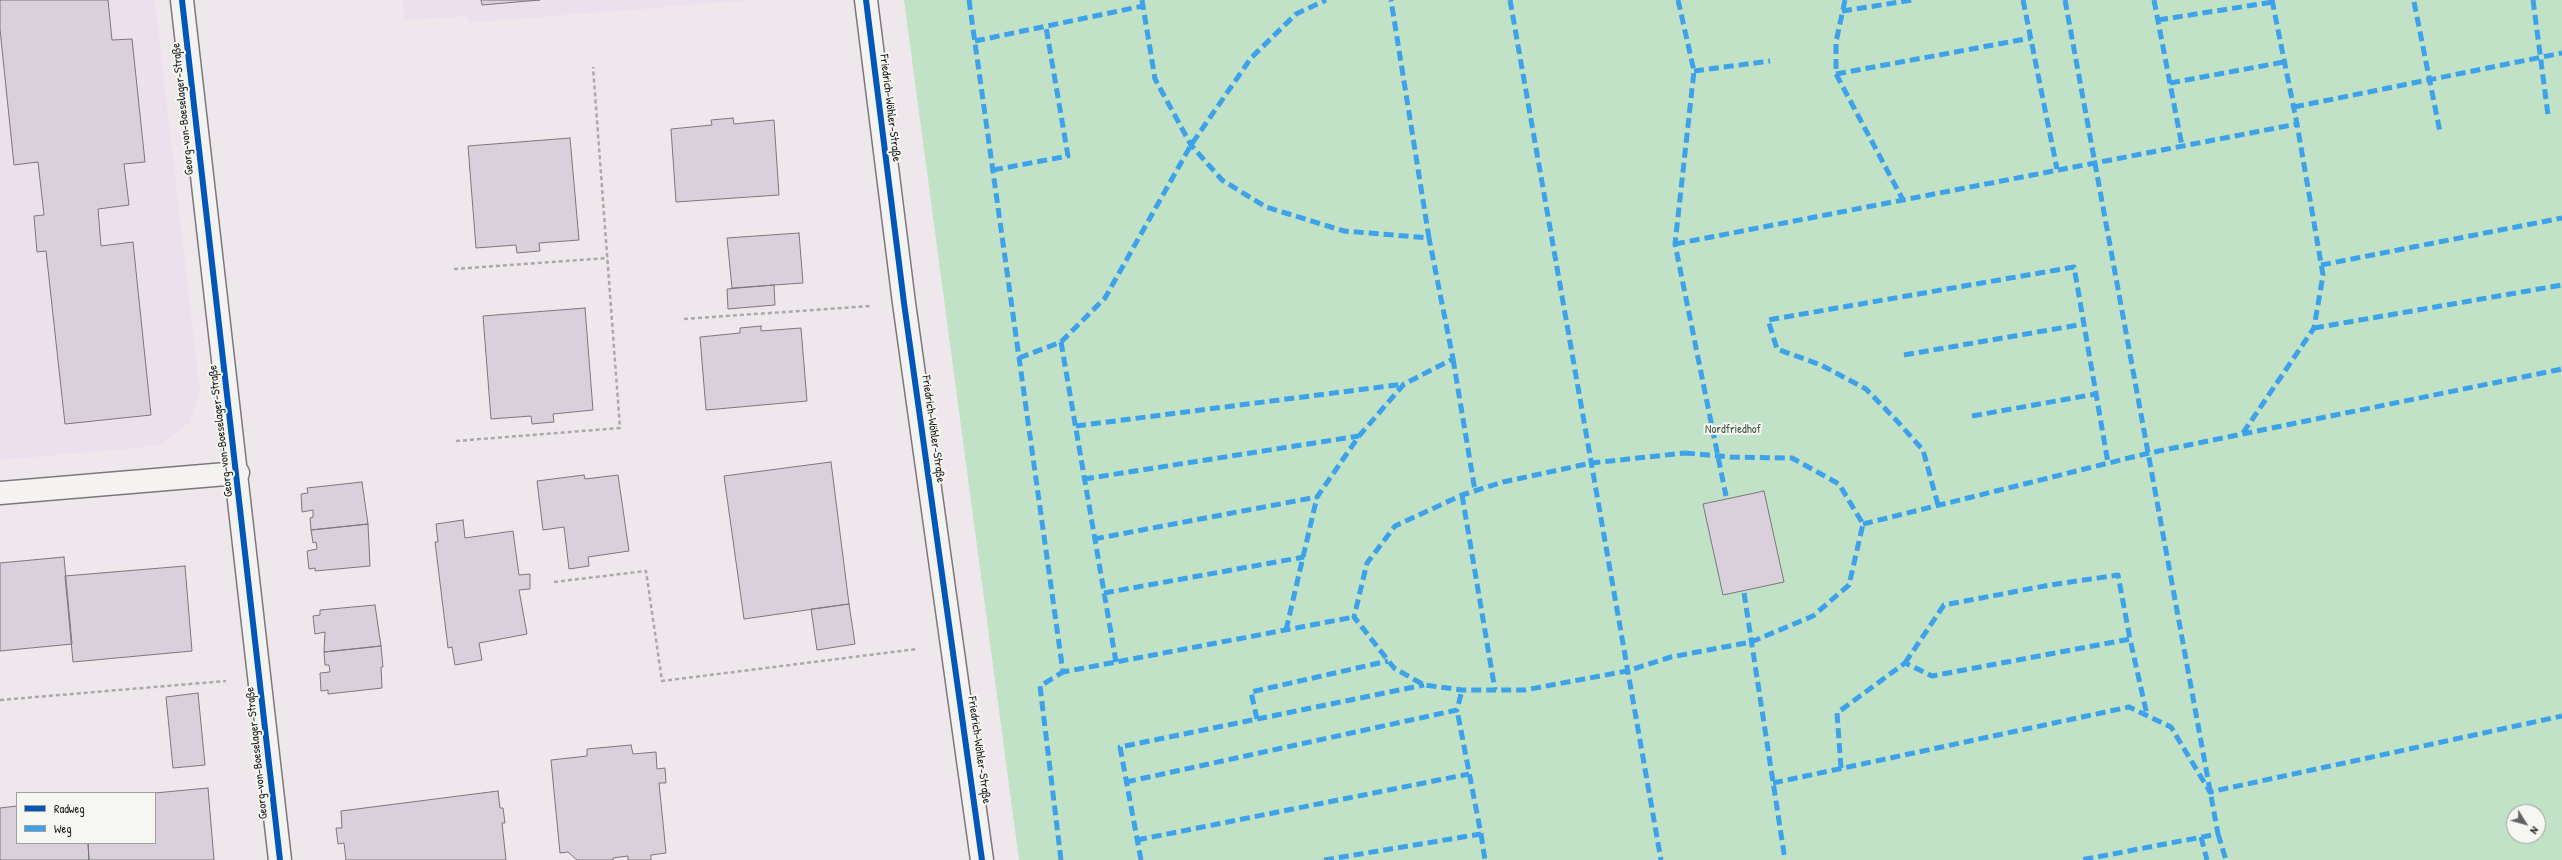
<!DOCTYPE html>
<meta charset="utf-8">
<style>
body{margin:0}
#map{position:relative;width:2562px;height:860px;overflow:hidden;background:#eee8ed;font-family:"Patrick Hand",sans-serif}
canvas{display:block}
.legend{position:absolute;left:16px;top:792px;width:140px;height:52px;box-sizing:border-box;background:#f6f6f2;border:1px solid #9f9f9c;margin:0;padding:5px 7px;list-style:none;font-size:12px;color:#1c1c1c}
.legend li{display:flex;align-items:center;gap:8px;height:20px}
.legend b{width:20px;border:1px solid #9f9f9c}
.north{position:absolute;left:2506px;top:804px;width:40px;height:40px;box-sizing:border-box;background:#f6f6f2;border:1px solid #9f9f9c;border-radius:50%;rotate:127deg;font-size:11px;font-weight:700;line-height:16px;text-align:center;color:#1c1c1c}
.north::after{content:'';display:block;margin:auto;width:14px;height:18px;background:#666365;clip-path:polygon(50% 0,100% 100%,50% 72%,0 100%)}
</style>
<div id="map">
<canvas width="2562" height="860"></canvas>
<ul class="legend">
<li><b style="height:5px;background:#0057b8"></b>Radweg</li>
<li><b style="height:5px;background:#3da2ea"></b>Weg</li>
</ul>
<div class="north">N</div>
</div>
<script>
const ctx = document.querySelector('canvas').getContext('2d');
ctx.lineJoin = 'round';
function fillPath(path, color) {
  ctx.fillStyle = color;
  ctx.fill(path, 'evenodd');
}
function toPath(rows) {
  const path = new Path2D();
  for (const r of rows) {
    path.moveTo(r[0], r[1]);
    for (let i = 2; i < r.length; i += 2) path.lineTo(r[i], r[i + 1]);
  }
  return path;
}
function stroke(path, color, width, dash) {
  ctx.strokeStyle = color;
  ctx.lineWidth = width;
  ctx.lineCap = dash ? 'butt' : 'round';
  ctx.setLineDash(dash || []);
  ctx.stroke(path);
}
function drawText(font, color, halo, rows, align = 'center') {
  ctx.font = font + ' "Patrick Hand",sans-serif';
  ctx.lineWidth = 4;
  ctx.setLineDash([]);
  ctx.textBaseline = 'middle';
  ctx.strokeStyle = halo;
  ctx.fillStyle = color;
  for (const [text, x, y, turn = 0] of rows) {
    ctx.save();
    ctx.translate(x, y);
    ctx.rotate((+turn || 0) * Math.PI / 180);
    ctx.textAlign = isNaN(turn) ? turn : align;
    if (halo) ctx.strokeText(text, 0, 0);
    ctx.fillText(text, 0, 0);
    ctx.restore();
  }
}
const built = toPath([
 [0,0,155,0,200,391,189,423,160,446,0,460],
 [403,0,753,0,468,23,467,16,404,21]
]);
const green = toPath([
 [904,0,2562,0,2562,860,1019,860],
 [2514,812,2538,812,2538,836,2514,836]
]);
const building = toPath([
 [0,0,108,0,112,40,132,39,145,162,124,164,129,205,98,209,101,246,133,242,151,415,65,424,46,251,37,252,34,216,44,215,38,162,14,165,0,29,0,0],
 [481,0,540,0,482,5,481,0],
 [733,118,734,124,774,120,779,195,676,202,671,129,712,125,711,120,733,118],
 [570,138,579,240,539,243,540,251,517,253,516,245,476,248,468,146,570,138],
 [799,233,803,283,732,288,727,238,799,233],
 [774,285,775,305,728,309,727,289,774,285],
 [585,308,593,410,553,414,554,422,542,423,532,424,531,416,491,419,483,316,585,308],
 [761,326,761,331,801,328,807,401,706,410,700,337,740,333,740,328,761,326],
 [831,462,849,604,744,619,724,476,831,462],
 [584,475,585,479,618,475,629,551,588,557,589,566,569,569,564,527,543,530,537,481,584,475],
 [362,482,368,524,311,530,310,518,313,517,313,510,302,512,301,494,308,493,307,488,362,482],
 [1764,491,1784,582,1723,595,1703,504,1764,491],
 [463,520,465,538,513,531,519,575,530,574,530,589,519,590,527,634,479,643,482,660,455,665,452,647,448,648,435,542,438,542,436,524,463,520],
 [368,524,370,566,315,571,315,568,309,569,307,551,317,549,316,542,313,543,311,530,368,524],
 [64,557,72,644,0,651,0,563,64,557],
 [185,566,192,651,73,662,65,576,185,566],
 [849,604,855,644,817,650,811,609,849,604],
 [375,605,381,646,324,652,325,632,315,634,313,616,320,615,320,610,375,605],
 [381,646,383,667,381,667,382,688,328,694,328,690,321,691,320,673,330,672,329,665,325,665,324,652,381,646],
 [198,693,205,765,173,768,166,697,198,693],
 [631,745,633,754,656,752,657,769,665,768,666,783,659,783,666,853,651,855,651,860,628,860,628,856,613,858,613,860,577,860,568,852,560,853,551,760,587,756,587,749,631,745],
 [208,788,214,860,89,860,88,843,155,843,155,793,208,788],
 [498,791,500,808,503,808,505,823,502,823,506,860,346,860,344,843,338,844,336,828,342,828,341,811,498,791],
 [17,806,17,843,88,843,89,860,0,860,0,808,17,806]
]);
const path = toPath([
 [454,269,608,258],
 [684,319,870,306],
 [456,441,620,428,593,67],
 [554,582,646,571,662,681,917,649],
 [0,700,226,681]
]);
const minor = toPath([
 [182,0,280,860],
 [866,0,904,303,982,860],
 [0,493,238,473]
]);
const quiet = toPath([
 [969,0,1063,672,1354,617],
 [1142,0,1155,79,1191,145,1222,180,1266,207,1344,231,1429,238,1391,0],
 [1510,0,1661,860],
 [1678,0,1694,71,1675,244,1726,496],
 [1845,0,1836,42,1836,74,1903,200],
 [2023,0,2057,169],
 [2065,0,2218,834,2081,860],
 [2154,0,2182,146],
 [2533,0,2548,115],
 [2414,2,2440,132],
 [1842,11,1913,0],
 [2158,20,2273,2],
 [975,41,1143,6],
 [1694,71,1770,61],
 [1836,74,2031,38],
 [2170,83,2284,62],
 [2294,107,2562,53],
 [993,170,1068,156,1046,27],
 [1675,244,2297,124,2272,0],
 [2321,265,2562,218],
 [2314,328,2562,285],
 [1061,342,1116,662],
 [1904,355,2084,324],
 [1019,358,1061,342,1105,298,1191,145,1251,58,1296,14,1326,0],
 [1453,359,1475,491],
 [1972,416,2096,394],
 [1076,426,1404,384],
 [2243,433,2314,328,2323,275,2297,124],
 [1685,453,1731,457,1792,458,1839,484,1863,524,1849,585,1813,616,1751,642,1671,657,1627,671,1525,690,1462,690,1424,685,1394,668,1354,617,1367,563,1395,526,1462,495,1503,482,1591,463,1685,453],
 [1084,479,1359,436],
 [1462,495,1495,690],
 [1938,505,1923,450,1897,421,1866,389,1821,365,1777,349,1768,320,2074,267,2108,463],
 [1863,524,2149,453,2562,369],
 [1094,539,1317,497],
 [1104,593,1304,557],
 [1744,593,1785,860],
 [1286,630,1317,497,1359,436,1404,384,1453,359,1429,238],
 [1905,663,1944,605,2050,585,2118,575,2130,639],
 [1257,719,1251,692,1388,661],
 [1841,768,1837,713,1905,663,1932,676,2130,639,2147,715],
 [1126,782,1457,710,1462,690],
 [1773,783,2129,707,2171,727,2210,792,2562,716],
 [1481,834,1485,860],
 [2218,834,2226,860],
 [2201,837,2207,860],
 [1137,840,1469,774],
 [1061,860,1040,686,1063,672],
 [1141,860,1120,747,1424,685],
 [1324,860,1481,834,1457,710]
]);
const cycleway = toPath([
 [182,0,280,860],
 [866,0,904,303,982,860]
]);
const streetNames = [
 ["Friedrich-Wöhler-Straße",890,108,83],
 ["Georg-von-Boeselager-Straße",183,109,-96],
 ["Friedrich-Wöhler-Straße",933,429,82],
 ["Georg-von-Boeselager-Straße",221,431,-97],
 ["Friedrich-Wöhler-Straße",979,750,82],
 ["Georg-von-Boeselager-Straße",257,753,-96]
];
const parkNames = [
 ["Nordfriedhof",1733,430]
];
fillPath(built, '#ede0ed');
fillPath(green, '#c1e2c6');
fillPath(building, '#dad0db');
stroke(building, '#7a787a', 1);
stroke(minor, '#7a787a', 25);
stroke(path, '#aaa9a9', 2.5, [4, 3]);
stroke(minor, '#f4f3f2', 22);
stroke(quiet, '#3da2ea', 5, [10, 5]);
stroke(cycleway, '#0057b8', 6);
drawText('12px', '#1c1c1c', '#f6f6f2', streetNames);
drawText('12px', '#425646', '#f6f6f2', parkNames);
</script>
